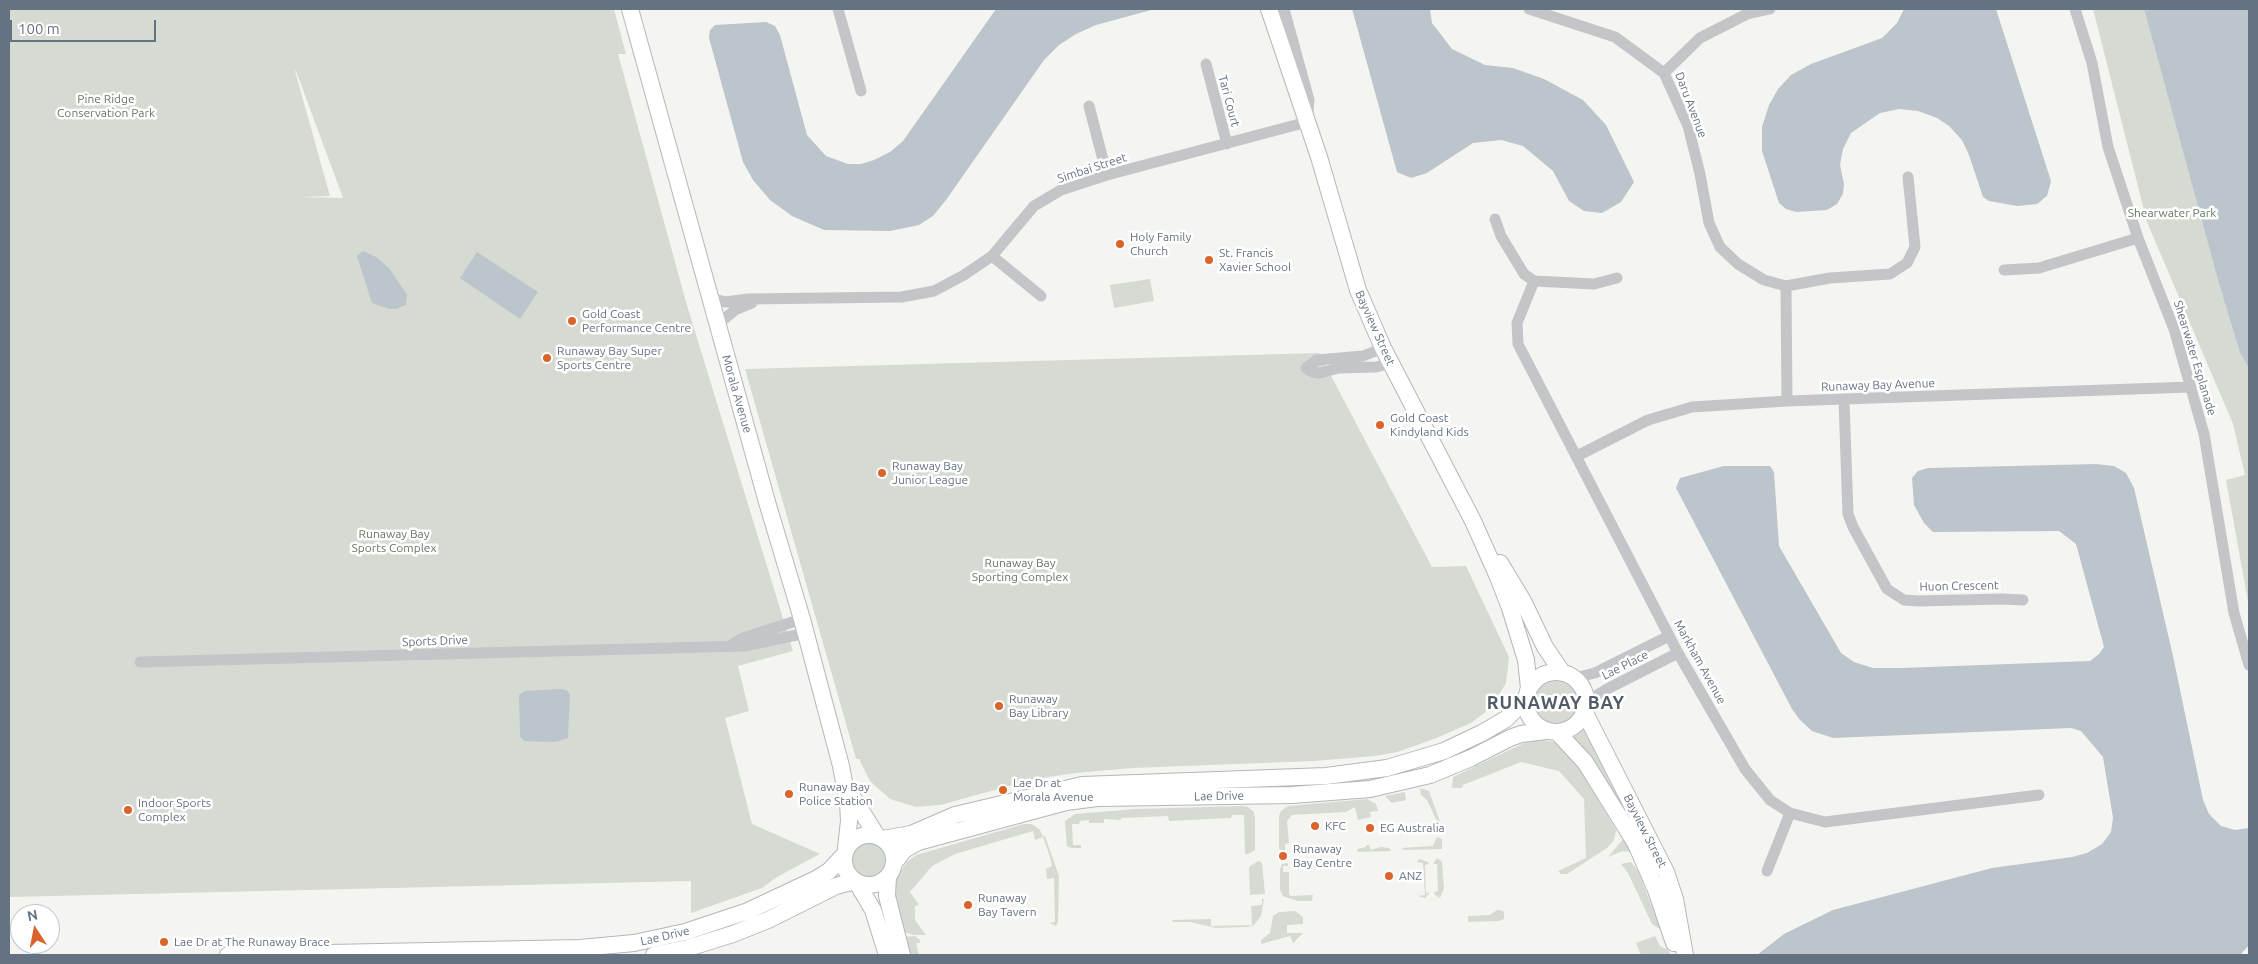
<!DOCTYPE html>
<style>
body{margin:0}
#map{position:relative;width:2258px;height:964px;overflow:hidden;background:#f4f5f1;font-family:Ubuntu,sans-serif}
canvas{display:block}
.frame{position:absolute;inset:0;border:10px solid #657281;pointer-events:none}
.north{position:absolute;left:10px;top:904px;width:50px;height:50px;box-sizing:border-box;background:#fff;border:1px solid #c1c7cd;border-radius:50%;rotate:349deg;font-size:14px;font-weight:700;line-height:20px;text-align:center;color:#657281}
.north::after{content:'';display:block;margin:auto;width:18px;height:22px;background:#da642b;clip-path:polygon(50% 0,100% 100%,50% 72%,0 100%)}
.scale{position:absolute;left:10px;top:20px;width:146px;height:22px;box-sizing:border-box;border:2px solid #657281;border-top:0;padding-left:6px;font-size:15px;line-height:18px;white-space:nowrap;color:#657281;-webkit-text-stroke:4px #fff;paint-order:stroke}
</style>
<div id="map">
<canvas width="2258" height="964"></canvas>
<div class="frame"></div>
<div class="north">N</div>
<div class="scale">100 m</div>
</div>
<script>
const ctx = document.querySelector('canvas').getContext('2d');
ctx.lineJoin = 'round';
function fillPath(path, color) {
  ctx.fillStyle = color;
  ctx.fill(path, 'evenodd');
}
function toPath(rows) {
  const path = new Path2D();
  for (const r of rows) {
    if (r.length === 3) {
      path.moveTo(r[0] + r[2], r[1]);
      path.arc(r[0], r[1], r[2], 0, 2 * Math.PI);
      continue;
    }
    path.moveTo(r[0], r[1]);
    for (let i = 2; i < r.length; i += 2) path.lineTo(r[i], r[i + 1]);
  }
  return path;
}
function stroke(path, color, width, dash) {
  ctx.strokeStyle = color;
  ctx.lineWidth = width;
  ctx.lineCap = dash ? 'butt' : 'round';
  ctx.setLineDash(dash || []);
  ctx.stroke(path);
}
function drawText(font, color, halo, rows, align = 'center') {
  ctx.font = font + ' Ubuntu,sans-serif';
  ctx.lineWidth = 5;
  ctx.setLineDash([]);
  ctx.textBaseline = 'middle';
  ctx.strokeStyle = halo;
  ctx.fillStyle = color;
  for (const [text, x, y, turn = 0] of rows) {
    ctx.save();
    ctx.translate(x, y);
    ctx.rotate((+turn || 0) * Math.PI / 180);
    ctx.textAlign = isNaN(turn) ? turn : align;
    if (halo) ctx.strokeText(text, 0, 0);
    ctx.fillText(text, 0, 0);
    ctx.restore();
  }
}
const green = toPath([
 [9,9,614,9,626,54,618,54,686,302,793,651,738,666,749,711,725,718,752,824,820,854,777,877,762,888,691,913,691,881,9,897],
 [295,71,296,71,343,198,300,197,330,196],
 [2093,9,2144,9,2219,284,2240,353,2249,368,2249,607,2226,480,2245,475,2233,424,2147,222],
 [1150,279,1154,301,1114,308,1110,285],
 [1319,353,1432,567,1466,566,1509,657,1506,683,1492,707,1471,723,1434,739,1397,752,1375,756,1315,761,1132,768,1076,773,1035,779,940,805,916,807,890,799,870,781,859,759,856,759,745,369],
 [1556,703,22],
 [1585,729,1665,880,1658,885,1571,739],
 [1544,740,1558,743,1569,751,1616,830,1614,840,1607,848,1567,874,1561,874,1558,871,1586,858,1584,799,1559,771,1521,762,1463,785,1462,788,1452,788,1453,777,1526,742],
 [1420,788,1429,791,1442,827,1439,826,1427,800,1421,795],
 [1405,792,1406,800,1392,803,1385,796],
 [1367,799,1376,804,1378,811,1370,812,1371,817,1358,820,1355,807,1346,812,1292,815,1287,821,1289,843,1285,844,1285,851,1279,849,1279,816,1281,811,1288,806],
 [1243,806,1248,807,1254,812,1255,819,1255,850,1248,854,1245,854,1244,815,1232,815,1231,818,1169,821,1168,816,1122,818,1121,820,1104,819,1104,823,1089,823,1089,820,1080,821,1079,824,1072,824,1073,845,1081,845,1081,848,1071,848,1067,846,1065,821,1075,814,1136,809],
 [1024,824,1032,824,1040,830,1043,837,1045,836,1059,876,1058,922,1056,926,1049,923,1055,922,1054,878,1047,879,1046,869,1052,866,1050,857,1043,837,1035,840,1033,831,955,854,932,866,910,892,919,905,915,906,915,920,926,935,914,935,904,932,895,912,894,881,907,862,916,855],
 [1437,837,1442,839,1442,849,1404,850,1401,848,1433,846],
 [1624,838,1631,852,1623,851,1608,857],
 [869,860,18],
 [1366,845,1369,845,1371,850,1381,847,1389,848,1391,851,1358,852,1357,849,1366,847],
 [1437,858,1442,862,1444,888,1440,898,1435,895,1434,892,1438,891,1437,864,1434,864,1434,862],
 [1419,859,1428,862,1429,864,1425,865,1426,893,1430,892,1425,898,1418,896,1425,895,1423,863,1417,862],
 [1258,861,1262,863,1265,894,1250,895,1249,867],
 [1631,862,1638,871,1661,930,1652,924,1628,873,1621,864],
 [1288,863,1288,866,1283,866,1283,872,1289,872,1289,894,1291,896,1313,895,1312,901,1297,901,1283,896,1280,890,1280,870,1282,864],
 [1262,899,1264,899,1261,916,1254,925,1247,927,1216,928,1190,922,1173,922,1172,920,1211,919,1211,926,1252,925,1251,906,1262,905],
 [1497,910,1501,910,1504,912,1504,919,1498,921,1468,922,1468,916,1490,915],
 [1295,911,1303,917,1303,924,1287,925,1287,933,1303,933,1293,943,1290,936,1261,944,1261,940,1270,933,1273,916,1279,912],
 [915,936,920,940,920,943,916,943,919,955,908,955,903,937],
 [1655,936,1660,946,1668,950,1671,955,1641,955,1636,943]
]);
const water = toPath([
 [996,9,1155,9,1096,25,1076,34,1059,45,1044,60,946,200,933,216,919,225,890,231,824,230,792,216,770,200,753,180,743,162,709,38,710,30,715,25,766,22,775,26,780,35,807,135,826,156,848,164,861,164,874,160,890,152,903,141],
 [1352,9,1430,9,1432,23,1452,49,1485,65,1513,68,1544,79,1583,100,1606,125,1634,182,1621,202,1602,213,1584,211,1569,201,1553,171,1523,146,1501,140,1473,143,1427,173,1411,178,1397,172],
 [1904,9,1996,9,2051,181,2047,196,2037,204,2017,206,1989,201,1983,197,1969,155,1962,140,1949,126,1937,118,1918,111,1899,109,1880,113,1851,133,1843,149,1840,165,1844,184,1843,194,1837,204,1827,210,1796,212,1786,209,1779,203,1762,151,1762,127,1769,105,1778,89,1791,75,1811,64,1882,38,1897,23],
 [2144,9,2249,9,2249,368,2240,353,2219,284],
 [363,251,376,257,389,268,407,295,406,305,396,309,389,309,372,303,357,256],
 [477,252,538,292,520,319,460,278],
 [2096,464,2114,466,2126,473,2134,488,2173,656,2203,800,2209,814,2221,826,2235,830,2249,828,2249,945,2240,955,1757,955,1784,934,1833,910,1992,868,2072,857,2087,853,2102,844,2111,832,2113,818,2103,757,2081,731,2071,728,1833,738,1812,731,1799,719,1792,709,1676,488,1680,478,1724,466,1770,466,1774,472,1779,546,1841,653,1854,662,1873,668,1901,668,2090,661,2099,654,2104,647,2076,544,2059,531,1933,532,1924,523,1914,505,1912,478,1918,471,1928,468],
 [560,689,566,690,570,694,568,738,555,742,524,741,520,736,519,695,525,691]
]);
const street = toPath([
 [838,9,861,91],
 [1529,9,1615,37,1664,73,1688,126,1700,174,1709,223,1720,247,1738,264,1764,280,1786,286,1830,278,1890,274,1907,263,1915,247,1908,177],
 [2075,9,2092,63,2108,147,2138,238,2174,329,2204,434,2234,613,2249,665],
 [1206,64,1227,144],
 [1664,73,1700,38,1747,14,1770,9],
 [1089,106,1107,175],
 [1495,219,1501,236,1524,274,1534,281,1594,284,1617,278],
 [992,256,1041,296],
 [2004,270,2039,268,2138,238],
 [1534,281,1517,323,1518,344,1678,653,1745,769,1770,800,1790,813,1825,822,2039,795],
 [1786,286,1787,401],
 [711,299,726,302,748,299,902,297,934,291,964,275,992,256,1034,206,1061,190,1107,175,1307,122,1309,100,1284,9],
 [718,324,735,310,752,303],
 [1383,348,1363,356,1317,360,1306,368,1312,372,1320,373,1339,368,1376,367,1391,363],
 [1844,401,1848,514,1853,527,1887,589,1904,600,1919,601,2002,599,2023,600],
 [1577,456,1648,420,1692,407,1787,401,2191,387],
 [731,645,743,638,802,619],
 [140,662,745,646,806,633],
 [1574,678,1595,673,1669,636],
 [1587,705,1594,697,1609,688,1678,653],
 [1767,871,1790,813]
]);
const secondary = toPath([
 [630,9,767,502,802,619,841,766,848,803,849,821,846,848],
 [1269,9,1319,157,1358,290,1383,348,1473,521,1498,577,1510,608,1526,660,1529,688],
 [1500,563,1523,601,1545,647,1562,672],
 [1556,702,30],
 [1585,713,1666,872,1675,899,1685,955],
 [1558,733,1585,762,1636,844,1656,890,1674,943],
 [850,793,877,836],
 [869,860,25],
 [883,839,911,834,955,815,1082,785,1326,776,1387,768,1444,751,1482,733,1506,719,1525,700],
 [894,863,904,850,918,842,1066,802,1097,798,1292,795,1370,789,1430,775,1471,758,1510,738,1521,734,1546,731],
 [888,876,887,896,902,955],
 [857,883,873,910,887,955],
 [228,955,580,948,634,943,685,932,748,911,816,879,829,871,844,855],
 [654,955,688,948,733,934,768,920,836,886,855,881]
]);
const markers = [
 [1120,244,5,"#da642b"],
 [1209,260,5,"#da642b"],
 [572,321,5,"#da642b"],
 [547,358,5,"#da642b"],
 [1380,425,5,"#da642b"],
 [882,473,5,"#da642b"],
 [999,706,5,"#da642b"],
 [1003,790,5,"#da642b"],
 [789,794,5,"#da642b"],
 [128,810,5,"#da642b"],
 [1315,826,5,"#da642b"],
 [1370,828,5,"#da642b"],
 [1283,856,5,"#da642b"],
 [1389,876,5,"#da642b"],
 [968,905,5,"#da642b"],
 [164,942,5,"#da642b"]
];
const parkNames = [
 ["Pine Ridge",106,99],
 ["Conservation Park",106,113],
 ["Shearwater Park",2172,213],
 ["Runaway Bay",394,534],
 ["Sports Complex",394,548],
 ["Runaway Bay",1020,563],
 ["Sporting Complex",1020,577]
];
const streetNames = [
 ["Tari Court",1229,101,75],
 ["Daru Avenue",1691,105,69],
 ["Simbai Street",1092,168,-18],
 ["Bayview Street",1375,328,66],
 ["Shearwater Esplanade",2195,358,73],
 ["Runaway Bay Avenue",1878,385,-2],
 ["Morala Avenue",737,394,74],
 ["Huon Crescent",1959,586,-1],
 ["Sports Drive",435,641,-2],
 ["Markham Avenue",1700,662,61],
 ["Lae Place",1625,665,-27],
 ["Lae Drive",1219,796,-1],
 ["Bayview Street",1645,831,63],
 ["Lae Drive",665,936,-13]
];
const poiNames = [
 ["Holy Family",1130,237],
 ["Church",1130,251],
 ["St. Francis",1219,253],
 ["Xavier School",1219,267],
 ["Gold Coast",582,314],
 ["Performance Centre",582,328],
 ["Runaway Bay Super",557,351],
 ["Sports Centre",557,365],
 ["Gold Coast",1390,418],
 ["Kindyland Kids",1390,432],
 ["Runaway Bay",892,466],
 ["Junior League",892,480],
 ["Runaway",1009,699],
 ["Bay Library",1009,713],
 ["Lae Dr at",1013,783],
 ["Morala Avenue",1013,797],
 ["Runaway Bay",799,787],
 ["Police Station",799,801],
 ["Indoor Sports",138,803],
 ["Complex",138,817],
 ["KFC",1325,826],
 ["EG Australia",1380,828],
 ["Runaway",1293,849],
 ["Bay Centre",1293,863],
 ["ANZ",1399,876],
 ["Runaway",978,898],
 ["Bay Tavern",978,912],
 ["Lae Dr at The Runaway Brace",174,942]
];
const districtNames = [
 ["RUNAWAY BAY",1556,703]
];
fillPath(green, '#d5dbd2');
fillPath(water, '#bbc5cb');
stroke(secondary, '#b3b7bb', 18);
stroke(street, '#c3c5c9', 11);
stroke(secondary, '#fff', 16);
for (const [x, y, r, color] of markers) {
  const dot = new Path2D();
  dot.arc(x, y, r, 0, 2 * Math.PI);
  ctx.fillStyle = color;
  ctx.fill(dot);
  stroke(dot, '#fff', 2);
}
drawText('12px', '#667863', '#fff', parkNames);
drawText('12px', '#657281', '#fff', streetNames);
drawText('12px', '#657281', '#fff', poiNames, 'left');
ctx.letterSpacing = '1px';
drawText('bold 18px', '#525c66', '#fff', districtNames);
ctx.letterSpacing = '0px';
</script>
